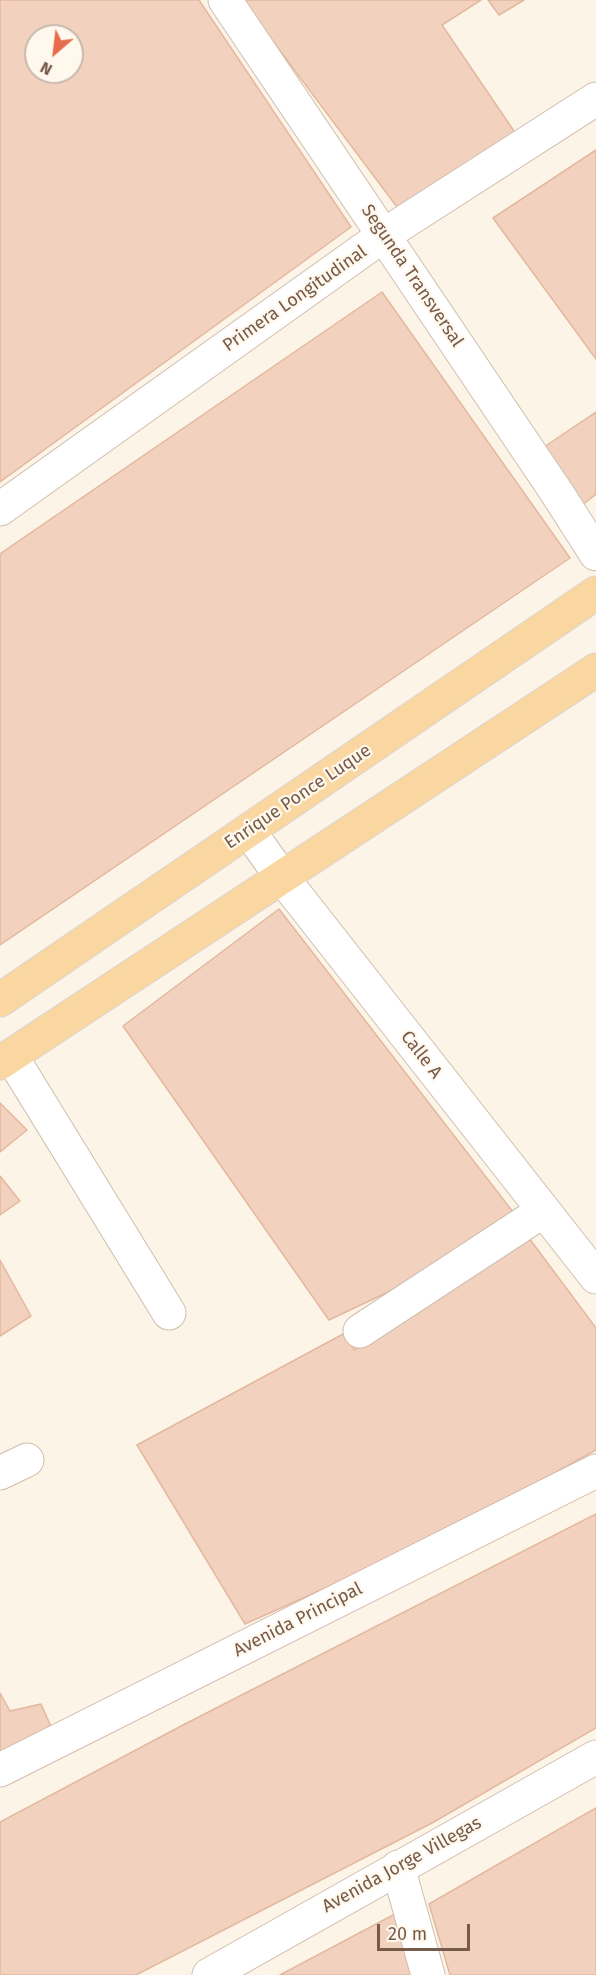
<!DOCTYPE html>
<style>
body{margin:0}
#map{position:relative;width:596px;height:1975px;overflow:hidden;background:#fcf4e7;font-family:"Fira Sans",sans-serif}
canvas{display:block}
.north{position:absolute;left:24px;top:24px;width:60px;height:60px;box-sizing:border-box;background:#fff8ed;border:2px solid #c8b9ac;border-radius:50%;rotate:208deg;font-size:16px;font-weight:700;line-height:24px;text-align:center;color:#765a4b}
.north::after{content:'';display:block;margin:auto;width:21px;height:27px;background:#e66c4d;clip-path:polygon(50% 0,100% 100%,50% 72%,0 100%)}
.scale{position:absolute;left:377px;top:1924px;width:93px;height:27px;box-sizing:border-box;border:3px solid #765a4b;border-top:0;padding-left:8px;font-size:18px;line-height:21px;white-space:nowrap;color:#765a4b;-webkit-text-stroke:4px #fff8ed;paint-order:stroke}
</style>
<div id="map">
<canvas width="596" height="1975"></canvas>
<div class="north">N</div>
<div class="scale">20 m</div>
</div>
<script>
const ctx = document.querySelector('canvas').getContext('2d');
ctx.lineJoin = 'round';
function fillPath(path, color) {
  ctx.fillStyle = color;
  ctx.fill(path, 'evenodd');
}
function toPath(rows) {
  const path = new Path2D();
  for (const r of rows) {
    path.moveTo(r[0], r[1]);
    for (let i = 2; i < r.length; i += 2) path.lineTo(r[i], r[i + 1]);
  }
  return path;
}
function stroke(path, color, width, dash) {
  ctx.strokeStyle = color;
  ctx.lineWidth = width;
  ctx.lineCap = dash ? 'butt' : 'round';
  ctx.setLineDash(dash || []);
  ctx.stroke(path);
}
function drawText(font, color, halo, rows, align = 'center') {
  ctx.font = font + ' "Fira Sans",sans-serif';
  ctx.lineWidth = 4.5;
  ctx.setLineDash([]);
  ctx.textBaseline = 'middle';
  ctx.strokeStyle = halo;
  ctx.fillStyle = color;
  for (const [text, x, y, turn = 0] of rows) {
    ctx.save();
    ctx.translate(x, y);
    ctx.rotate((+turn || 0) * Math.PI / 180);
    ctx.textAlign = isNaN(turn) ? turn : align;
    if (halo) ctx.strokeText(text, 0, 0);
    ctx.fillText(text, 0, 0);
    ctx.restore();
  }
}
const building = toPath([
 [0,0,199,0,351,227,0,482,0,0],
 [36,36,72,36,72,72,36,72,36,36],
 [242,0,481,0,442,25,516,134,397,207,242,0],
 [488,0,524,0,499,15,488,0],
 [596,150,596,359,493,218,596,150],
 [382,292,570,558,0,945,0,554,382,292],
 [596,412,596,494,581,506,544,447,596,412],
 [279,909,513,1212,405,1284,329,1320,123,1026,279,909],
 [0,1103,27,1130,0,1152,0,1103],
 [0,1176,20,1201,0,1215,0,1176],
 [529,1238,596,1328,596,1450,439,1537,245,1624,137,1445,345,1333,354,1350,529,1238],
 [0,1260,31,1316,0,1336,0,1260],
 [596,1514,596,1728,432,1823,136,1975,0,1975,0,1822,183,1725,596,1514],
 [0,1693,10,1711,41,1704,53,1731,0,1756,0,1693],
 [596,1808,596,1975,450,1975,429,1904,596,1808],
 [395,1914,412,1975,280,1975,395,1914]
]);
const minor = toPath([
 [225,0,557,493,596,554],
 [0,509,384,235,596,99],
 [249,831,281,876,596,1277],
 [11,1056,169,1313],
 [360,1331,543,1211],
 [0,1473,27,1460],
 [0,1770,596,1471],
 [398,1867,428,1975],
 [209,1975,596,1757]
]);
const major = toPath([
 [0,1000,596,593],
 [0,1063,596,670]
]);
const streetNames = [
 ["Segunda Transversal",412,276,56],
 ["Primera Longitudinal",295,299,-35],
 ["Enrique Ponce Luque",298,797,-34],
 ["Calle A",421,1055,52],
 ["Avenida Principal",298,1620,-27],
 ["Avenida Jorge Villegas",402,1865,-29]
];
fillPath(building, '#f2d2bf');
stroke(building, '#e4b89f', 1.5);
stroke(minor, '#d0beaf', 35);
stroke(major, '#dbd4d0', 35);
stroke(minor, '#fff', 33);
stroke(major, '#fad7a0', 33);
drawText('18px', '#765a4b', '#fff8ed', streetNames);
</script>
